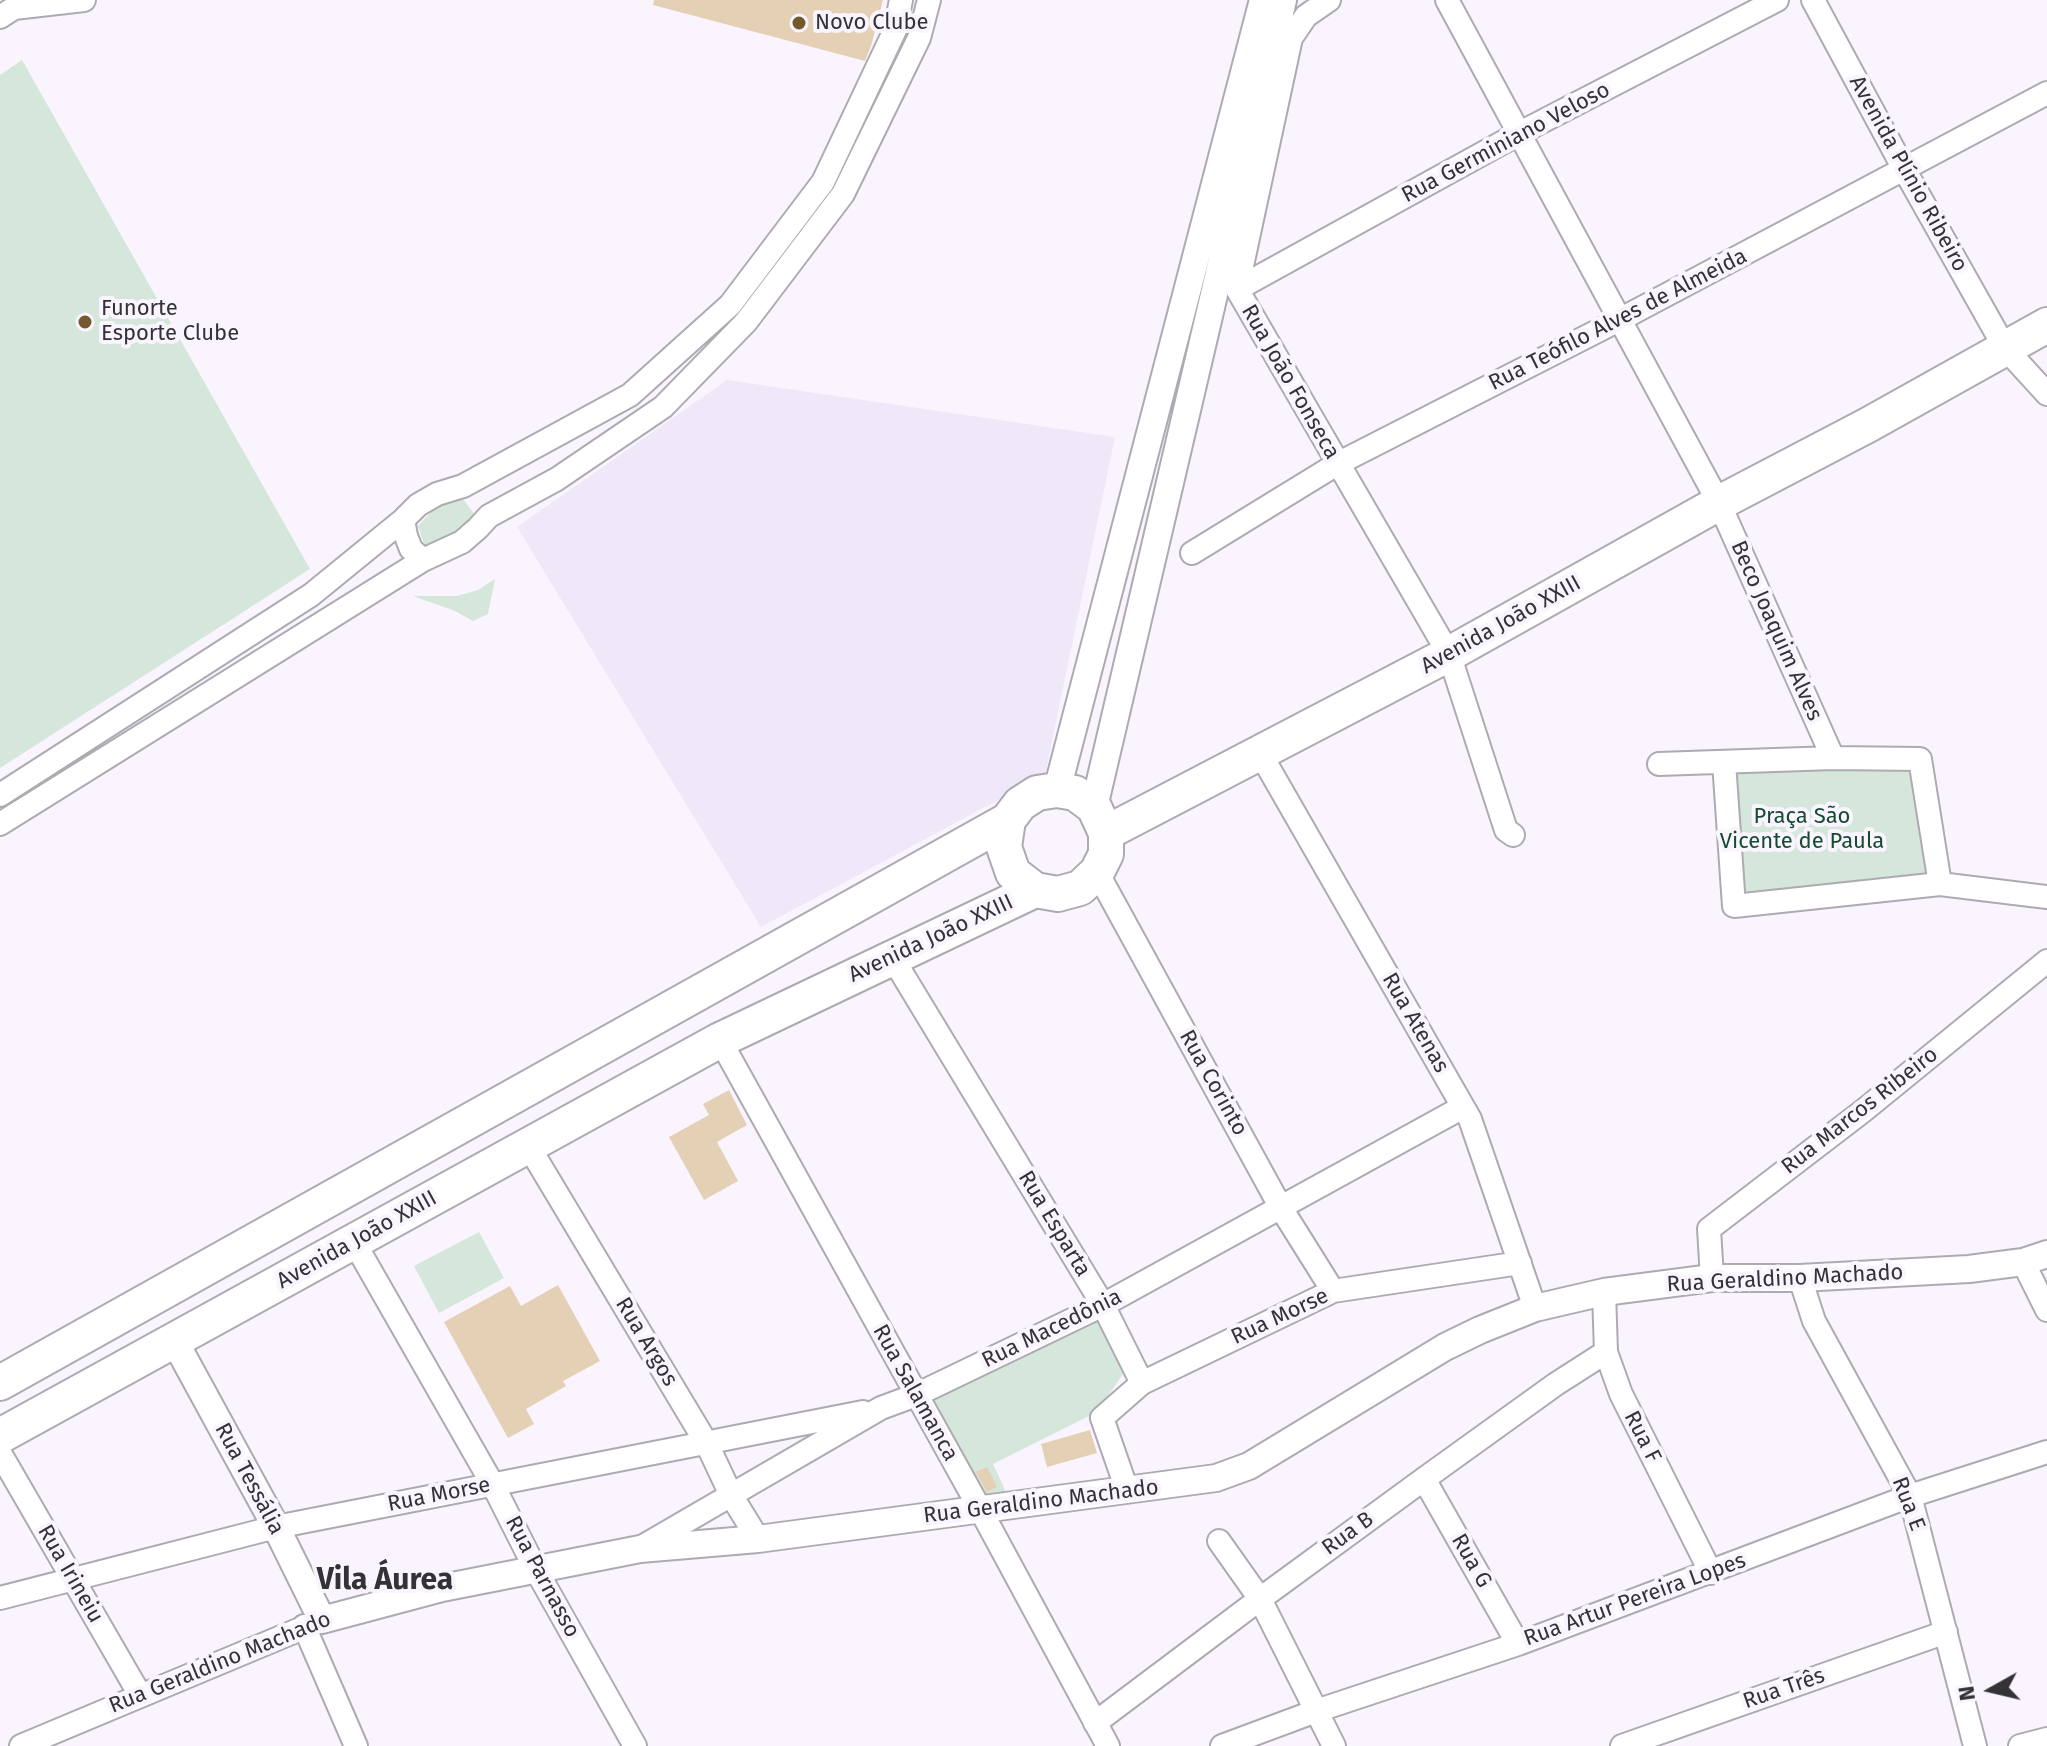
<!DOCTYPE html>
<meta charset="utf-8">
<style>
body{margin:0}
#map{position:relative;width:2047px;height:1746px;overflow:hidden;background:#f9f4fe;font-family:"Fira Sans",sans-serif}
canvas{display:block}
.north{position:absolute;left:1951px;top:1650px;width:80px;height:80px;-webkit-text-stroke:6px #f9f4fe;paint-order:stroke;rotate:262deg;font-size:22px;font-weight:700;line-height:32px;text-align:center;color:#333235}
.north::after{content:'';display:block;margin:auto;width:28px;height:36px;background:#333235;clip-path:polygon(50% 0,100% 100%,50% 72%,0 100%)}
</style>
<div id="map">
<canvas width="2047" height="1746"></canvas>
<div class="north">N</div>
</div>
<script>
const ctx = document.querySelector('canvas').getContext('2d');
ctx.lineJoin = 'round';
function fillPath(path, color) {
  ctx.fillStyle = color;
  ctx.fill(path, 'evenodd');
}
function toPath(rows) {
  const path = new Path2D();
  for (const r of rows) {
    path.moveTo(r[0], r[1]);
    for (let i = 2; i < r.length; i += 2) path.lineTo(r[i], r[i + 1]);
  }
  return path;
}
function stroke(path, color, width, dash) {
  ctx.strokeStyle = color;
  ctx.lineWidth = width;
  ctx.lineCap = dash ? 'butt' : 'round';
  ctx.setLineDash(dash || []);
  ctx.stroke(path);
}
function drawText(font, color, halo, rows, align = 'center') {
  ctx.font = font + ' "Fira Sans",sans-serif';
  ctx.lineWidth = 8;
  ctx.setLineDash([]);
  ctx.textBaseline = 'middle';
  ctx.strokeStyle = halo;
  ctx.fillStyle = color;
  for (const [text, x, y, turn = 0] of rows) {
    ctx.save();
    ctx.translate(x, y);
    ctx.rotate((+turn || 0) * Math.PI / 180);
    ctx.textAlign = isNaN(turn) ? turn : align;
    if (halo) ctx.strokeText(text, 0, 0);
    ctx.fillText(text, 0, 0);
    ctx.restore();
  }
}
const built = toPath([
 [727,380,1115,437,1045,775,761,927,517,527]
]);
const green = toPath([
 [22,60,310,569,0,768,0,75],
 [463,499,477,518,458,540,427,552,418,526,437,506],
 [495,579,488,614,473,621,455,611,413,596,457,596,478,590],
 [1920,759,1940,884,1734,906,1724,762],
 [479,1232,504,1278,439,1313,414,1266],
 [1100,1312,1127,1368,1097,1412,993,1464,1006,1492,981,1502,923,1400]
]);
const building = toPath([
 [654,0,883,0,871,46,865,61,653,5],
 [729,1090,747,1125,717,1142,738,1181,704,1200,669,1137,709,1115,703,1104],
 [558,1285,600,1361,563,1381,566,1386,526,1409,534,1424,508,1438,444,1322,510,1286,521,1306],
 [1090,1430,1097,1453,1047,1467,1041,1444],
 [987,1467,997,1487,987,1492,976,1472]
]);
const minor = toPath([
 [1329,0,1306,16,1291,38,1237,289,1449,654,1506,830,1513,835],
 [1447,0,1719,503,1833,758],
 [1813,0,1904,169,2005,348,2047,394],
 [0,17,14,8,84,0],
 [1237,289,1518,134,1777,0],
 [403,520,406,536,411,549,423,560],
 [1192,553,1337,464,1621,319,2047,93],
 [1260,753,1470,1119,1535,1308],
 [1724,762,1734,906,1940,884,2047,897],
 [1659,764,1833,758,1920,759,1940,884],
 [0,795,311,595,403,520,418,505,437,494,463,486,630,395,730,305,823,182,895,30,901,0],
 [0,824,423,560,462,542,478,528,489,516,557,479,663,407,746,322,843,194,919,38,929,0],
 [1097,872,1281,1208,1333,1291],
 [892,957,1103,1305,1142,1383,1102,1418,1127,1490],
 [720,1040,980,1509,1108,1746],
 [529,1147,707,1444,731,1495,758,1539],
 [354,1242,493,1485,535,1568,635,1746],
 [2023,1262,2047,1310],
 [1712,1278,1709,1229,1863,1111,2047,961],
 [1800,1278,1814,1321,1910,1496,1975,1746],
 [1604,1292,1606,1352,1621,1394,1711,1573],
 [1142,1383,1333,1291,1520,1263],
 [0,1453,140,1695],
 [1424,1479,1518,1644],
 [1219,1541,1260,1599,1334,1746],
 [640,1548,881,1408,916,1395,1103,1305,1463,1107],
 [0,1598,276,1527,863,1412],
 [304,1626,356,1746],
 [1095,1723,1260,1599,1424,1479,1556,1384,1606,1352],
 [21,1746,322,1620],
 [1222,1746,1316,1711,1518,1644,1910,1496,2047,1452],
 [1622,1746,1946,1632],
 [2020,1746,2047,1739]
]);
const tertiary = toPath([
 [1057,790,1263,0],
 [1094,807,1283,0],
 [174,1340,276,1527,322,1620,442,1588,640,1549,758,1539,1216,1478,1249,1466,1445,1347,1480,1330,1535,1308,1604,1292,1712,1278,1800,1278,1969,1269,2023,1262,2047,1254]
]);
const primary = toPath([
 [1106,833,1449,654,1719,503,1868,425,2047,325],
 [0,1383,1008,820],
 [0,1436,720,1040,1035,890,1058,894,1080,888,1097,872,1106,854,1106,833,1094,807,1075,793,1057,790,1037,793,1020,804,1008,820,1004,847,1013,873,1035,890]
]);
const markers = [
 [799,23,8,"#75592c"],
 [85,322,8,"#75592c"]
];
const poiNames = [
 ["Novo Clube",815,23],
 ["Funorte",101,309],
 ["Esporte Clube",101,334]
];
const streetNames = [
 ["Rua Germiniano Veloso",1506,143,-28],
 ["Avenida Plínio Ribeiro",1908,174,61],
 ["Rua Teófilo Alves de Almeida",1618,320,-27],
 ["Rua João Fonseca",1290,382,60],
 ["Avenida João XXIII",1501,625,-29],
 ["Beco Joaquim Alves",1776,631,66],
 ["Avenida João XXIII",931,939,-25],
 ["Rua Atenas",1415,1023,60],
 ["Rua Corinto",1213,1083,61],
 ["Rua Marcos Ribeiro",1860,1111,-38],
 ["Rua Esparta",1054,1224,59],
 ["Avenida João XXIII",357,1240,-29],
 ["Rua Geraldino Machado",1785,1279,-3],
 ["Rua Morse",1280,1317,-25],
 ["Rua Macedônia",1052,1329,-26],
 ["Rua Argos",646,1342,59],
 ["Rua Salamanca",915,1393,61],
 ["Rua F",1642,1437,63],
 ["Rua Tessália",249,1479,62],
 ["Rua Morse",439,1495,-11],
 ["Rua Geraldino Machado",1041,1502,-7],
 ["Rua E",1908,1504,69],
 ["Rua B",1348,1534,-36],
 ["Rua G",1471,1561,60],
 ["Rua Irineiu",70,1574,60],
 ["Rua Parnasso",542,1577,62],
 ["Rua Artur Pereira Lopes",1635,1600,-20],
 ["Rua Geraldino Machado",220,1663,-22],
 ["Rua Três",1784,1689,-19]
];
const parkNames = [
 ["Praça São",1802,817],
 ["Vicente de Paula",1802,842]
];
const districtNames = [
 ["Vila Áurea",385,1581]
];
fillPath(built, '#efe8f9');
fillPath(green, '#d4e7da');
fillPath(building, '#e4d0b5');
stroke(minor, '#aeaab2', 26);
stroke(tertiary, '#aeaab2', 30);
stroke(primary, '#aeaab2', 38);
stroke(minor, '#fff', 22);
stroke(tertiary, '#fff', 26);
stroke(primary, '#fff', 34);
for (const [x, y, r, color] of markers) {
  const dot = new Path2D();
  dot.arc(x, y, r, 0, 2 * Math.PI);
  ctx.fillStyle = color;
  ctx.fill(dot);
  stroke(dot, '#f9f4fe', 3);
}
drawText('22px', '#333235', '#f9f4fe', poiNames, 'left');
drawText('22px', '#333235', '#f9f4fe', streetNames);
drawText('22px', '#174b30', '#f9f4fe', parkNames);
drawText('bold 30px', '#333235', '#f9f4fe', districtNames);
</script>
